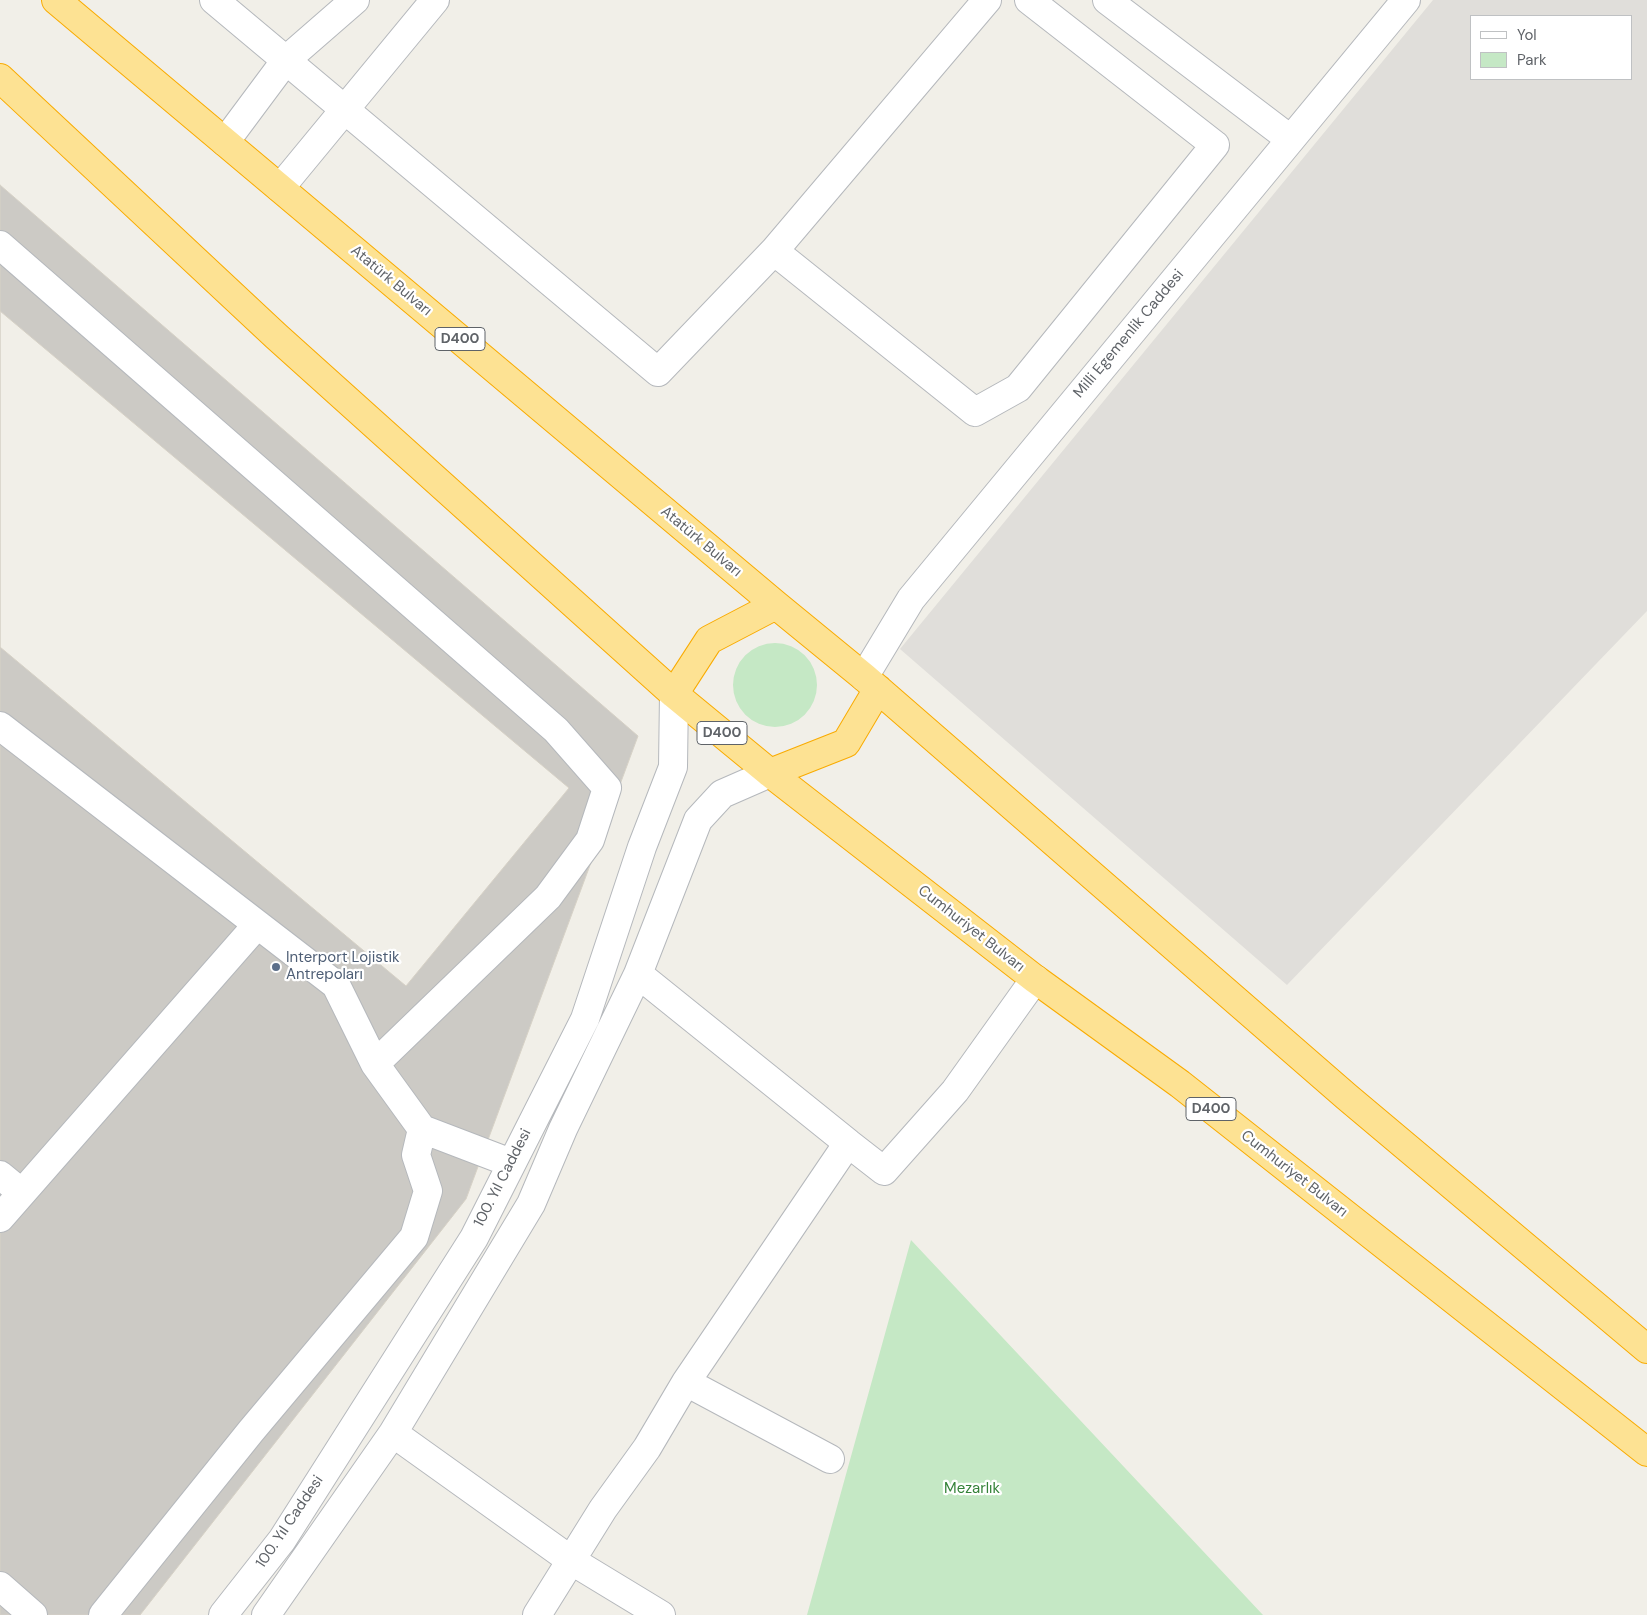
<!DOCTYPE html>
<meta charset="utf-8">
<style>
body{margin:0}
#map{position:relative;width:1647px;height:1615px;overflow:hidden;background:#f1efe8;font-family:"DM Sans",sans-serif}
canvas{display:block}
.legend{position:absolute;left:1470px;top:15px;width:162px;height:65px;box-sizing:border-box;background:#fff;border:1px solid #bfc1c3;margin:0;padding:6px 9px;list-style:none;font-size:15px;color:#5f6368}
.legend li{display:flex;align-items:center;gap:10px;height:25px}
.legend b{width:25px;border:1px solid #bfc1c3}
</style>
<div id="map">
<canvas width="1647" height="1615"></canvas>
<ul class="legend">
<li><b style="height:6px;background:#fff"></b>Yol</li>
<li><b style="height:14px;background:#c5e8c5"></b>Park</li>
</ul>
</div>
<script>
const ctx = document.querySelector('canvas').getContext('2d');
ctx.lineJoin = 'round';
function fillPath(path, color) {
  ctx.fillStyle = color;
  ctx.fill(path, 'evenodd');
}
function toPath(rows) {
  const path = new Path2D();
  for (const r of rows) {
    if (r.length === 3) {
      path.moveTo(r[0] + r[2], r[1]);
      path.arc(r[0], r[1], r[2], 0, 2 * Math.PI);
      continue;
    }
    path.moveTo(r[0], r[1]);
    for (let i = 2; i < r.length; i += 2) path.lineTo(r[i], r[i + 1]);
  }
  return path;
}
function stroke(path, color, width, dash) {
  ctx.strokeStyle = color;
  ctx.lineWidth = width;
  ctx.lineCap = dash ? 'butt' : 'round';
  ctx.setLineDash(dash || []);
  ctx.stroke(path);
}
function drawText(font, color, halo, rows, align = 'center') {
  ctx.font = font + ' "DM Sans",sans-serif';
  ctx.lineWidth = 4.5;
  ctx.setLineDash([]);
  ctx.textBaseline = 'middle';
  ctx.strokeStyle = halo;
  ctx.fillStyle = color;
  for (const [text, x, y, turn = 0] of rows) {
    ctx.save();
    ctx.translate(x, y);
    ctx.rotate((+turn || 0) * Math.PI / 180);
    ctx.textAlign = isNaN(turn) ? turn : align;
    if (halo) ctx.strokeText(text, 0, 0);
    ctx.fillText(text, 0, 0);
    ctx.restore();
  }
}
const industrial = toPath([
 [1433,0,1647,0,1647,611,1287,985,900,649],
 [1471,16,1631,16,1631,79,1471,79]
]);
const green = toPath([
 [775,685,42],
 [911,1240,1263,1615,807,1615]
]);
const building = toPath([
 [0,185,638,736,466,1199,140,1615,0,1615,0,185],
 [0,311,569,788,406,986,0,647,0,311]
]);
const minor = toPath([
 [214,0,658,372,774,251,975,412,1018,388,1215,145,1029,0],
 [1107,0,1290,139],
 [225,142,286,60,355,0],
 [280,188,435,0],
 [0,245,556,730,607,788,590,840,548,897,375,1064],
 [774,251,987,0],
 [864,677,911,599,1406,0],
 [0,726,336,985,375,1064,422,1129,511,1163],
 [638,974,848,1143],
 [0,1175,22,1193],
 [0,1218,257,925],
 [686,1382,830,1459],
 [393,1433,572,1561,661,1615],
 [0,1586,33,1615],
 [103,1615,251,1431,414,1237,428,1191,416,1155,422,1129],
 [223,1615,282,1540,474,1238,585,1019,642,847,673,767,674,694],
 [266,1615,393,1433,531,1204,563,1129,638,974,698,820,722,794,770,773],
 [537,1615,603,1509,647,1448,686,1382,848,1143,884,1171,955,1091,1035,979]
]);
const highway = toPath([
 [56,0,776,605,864,677,1347,1097,1647,1349],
 [0,78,276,336,674,694,770,773,1035,979,1180,1084,1647,1452],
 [674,694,709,640,776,605],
 [770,773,846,743,878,689]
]);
const markers = [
 [276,967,5,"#5c6f8a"]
];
const shields = [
 [460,339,50],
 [722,733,50],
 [1211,1109,50]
];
const shieldNames = [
 ["D400",460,339],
 ["D400",722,733],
 ["D400",1211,1109]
];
const streetNames = [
 ["Atatürk Bulvarı",391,281,40],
 ["Milli Egemenlik Caddesi",1129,334,-50],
 ["Atatürk Bulvarı",701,542,40],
 ["Cumhuriyet Bulvarı",971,929,38],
 ["Cumhuriyet Bulvarı",1294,1174,38],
 ["100. Yıl Caddesi",503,1178,-63],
 ["100. Yıl Caddesi",290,1522,-56]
];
const serviceNames = [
 ["Interport Lojistik",286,958],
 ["Antrepoları",286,975]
];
const parkNames = [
 ["Mezarlık",972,1489]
];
fillPath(industrial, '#e0deda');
fillPath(green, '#c5e8c5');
fillPath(building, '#cccac5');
stroke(building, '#d6d1c6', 1);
stroke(minor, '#b5b8bc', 30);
stroke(highway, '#f9ab00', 30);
stroke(minor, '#fff', 28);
stroke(highway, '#fde293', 28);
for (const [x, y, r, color] of markers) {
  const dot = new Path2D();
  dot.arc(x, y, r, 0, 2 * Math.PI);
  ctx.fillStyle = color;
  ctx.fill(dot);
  stroke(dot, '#fff', 2);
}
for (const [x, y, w] of shields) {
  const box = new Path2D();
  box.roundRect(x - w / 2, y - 11.5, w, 23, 4);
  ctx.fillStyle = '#fff';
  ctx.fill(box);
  stroke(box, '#5f6368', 1);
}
drawText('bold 14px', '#5f6368', null, shieldNames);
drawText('15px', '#5f6368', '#fff', streetNames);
drawText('15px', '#4e5e75', '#fff', serviceNames, 'left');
drawText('15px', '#348238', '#fff', parkNames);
</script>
